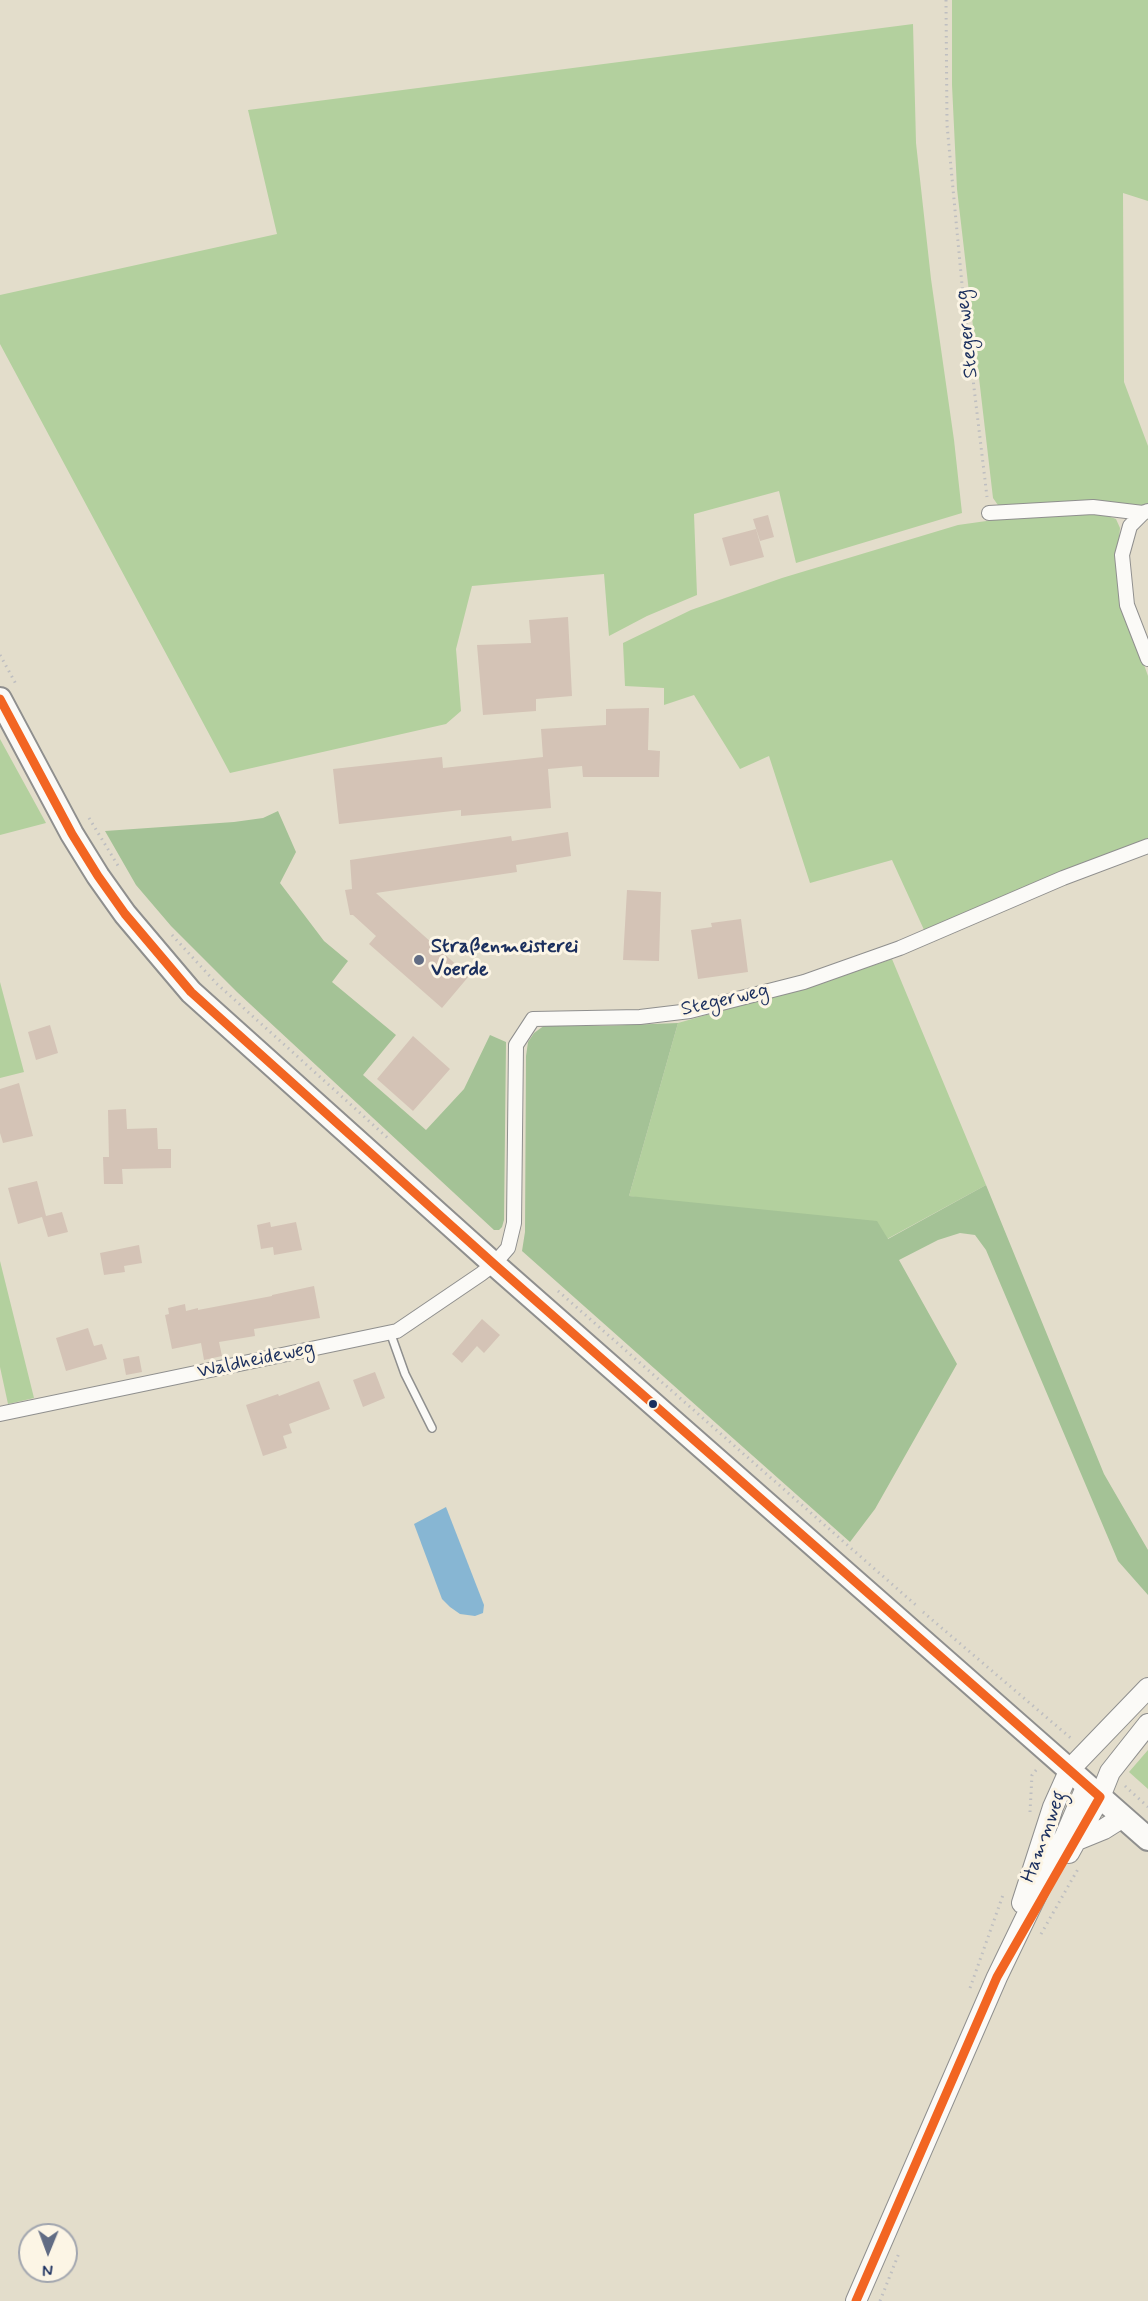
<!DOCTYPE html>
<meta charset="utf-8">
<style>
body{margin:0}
#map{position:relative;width:1148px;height:2301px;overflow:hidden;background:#e3ddcb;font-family:Mynerve,sans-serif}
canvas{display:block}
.north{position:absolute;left:18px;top:2223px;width:60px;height:60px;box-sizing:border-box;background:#fcf5e5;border:2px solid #a2a6af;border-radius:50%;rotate:181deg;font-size:16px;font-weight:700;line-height:24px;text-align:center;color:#1b2f5e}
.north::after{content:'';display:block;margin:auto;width:21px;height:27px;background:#616c84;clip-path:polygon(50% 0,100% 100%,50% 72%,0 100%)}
</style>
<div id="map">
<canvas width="1148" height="2301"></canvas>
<div class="north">N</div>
</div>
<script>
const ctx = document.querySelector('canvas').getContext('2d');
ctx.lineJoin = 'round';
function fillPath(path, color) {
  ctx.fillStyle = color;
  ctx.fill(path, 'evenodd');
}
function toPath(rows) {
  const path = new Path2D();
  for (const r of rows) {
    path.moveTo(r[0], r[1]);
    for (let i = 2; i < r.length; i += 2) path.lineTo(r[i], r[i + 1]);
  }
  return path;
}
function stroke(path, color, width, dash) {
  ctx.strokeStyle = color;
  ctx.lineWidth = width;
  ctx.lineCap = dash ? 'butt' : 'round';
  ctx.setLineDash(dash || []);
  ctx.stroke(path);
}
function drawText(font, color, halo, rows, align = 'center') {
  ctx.font = font + ' Mynerve,sans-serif';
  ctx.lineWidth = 6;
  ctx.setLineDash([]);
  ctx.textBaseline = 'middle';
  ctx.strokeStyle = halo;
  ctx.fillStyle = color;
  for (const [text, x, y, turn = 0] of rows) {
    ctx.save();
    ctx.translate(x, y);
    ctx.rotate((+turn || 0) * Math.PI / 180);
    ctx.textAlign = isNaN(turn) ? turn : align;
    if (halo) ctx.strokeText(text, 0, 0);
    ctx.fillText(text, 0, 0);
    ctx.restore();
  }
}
const green = toPath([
 [952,0,1148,0,1148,201,1123,193,1124,382,1148,446,1148,504,1139,507,1110,502,1000,508,993,498,957,189,952,85],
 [913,24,916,143,931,279,954,440,962,513,796,563,779,491,694,514,697,595,647,616,609,636,604,574,472,586,456,649,461,711,446,724,230,773,0,344,0,295,277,234,248,110],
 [1102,514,1116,519,1120,528,1116,570,1122,603,1148,676,1148,838,925,932,892,860,810,883,769,756,740,769,694,695,664,705,664,688,625,686,623,643,691,610,782,578,958,525,1029,515],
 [0,739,46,823,0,835],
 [892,959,986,1185,887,1239,629,1196,678,1023,823,982],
 [0,982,24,1072,0,1078],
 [0,1261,34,1398,8,1404,0,1367],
 [1148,1750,1148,1789,1129,1772]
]);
const forest = toPath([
 [278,811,296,852,280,883,324,941,348,961,332,982,396,1035,363,1075,426,1130,464,1089,490,1035,506,1042,504,1220,502,1227,499,1230,494,1230,237,992,171,926,136,885,105,831,234,822,263,818],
 [678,1023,629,1196,877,1221,888,1239,986,1185,1104,1474,1148,1550,1148,1595,1118,1561,986,1250,975,1235,960,1233,938,1240,899,1260,957,1364,875,1509,850,1542,522,1251,525,1232,526,1056,528,1042,534,1033,545,1025,602,1026]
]);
const water = toPath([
 [446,1507,484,1605,483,1613,475,1616,460,1614,450,1607,442,1599,414,1524]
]);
const building = toPath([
 [768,515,774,537,760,541,753,519],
 [756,529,764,557,730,566,722,538],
 [568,617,572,696,536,699,536,711,483,715,477,645,531,643,529,620],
 [649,708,648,750,660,751,659,777,583,777,582,766,548,769,551,808,461,816,461,810,339,824,333,769,442,757,443,768,543,757,541,729,606,725,606,709],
 [568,832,571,856,516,865,517,872,376,893,469,976,442,1008,369,944,376,936,353,915,350,915,345,890,352,889,350,860,511,836,512,841],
 [627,890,661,892,659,961,623,960],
 [741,919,748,972,698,979,691,930,712,927,711,923],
 [50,1025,58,1053,36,1060,28,1032],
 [413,1036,450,1069,413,1111,377,1079],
 [19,1083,33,1136,3,1143,0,1133,0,1089],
 [126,1109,127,1129,157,1128,158,1149,171,1149,171,1168,122,1169,123,1184,104,1184,103,1157,109,1157,108,1110],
 [37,1181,46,1216,62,1212,68,1232,48,1237,42,1217,18,1224,8,1188],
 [270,1222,271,1227,296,1222,302,1250,274,1255,273,1247,261,1249,257,1225],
 [139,1245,142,1263,124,1266,125,1272,104,1275,100,1253],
 [314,1286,320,1318,254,1329,255,1336,219,1342,222,1356,204,1360,201,1343,172,1349,165,1315,169,1314,168,1308,185,1304,186,1311,198,1308,198,1310,272,1296,272,1295],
 [482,1319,500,1335,484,1353,477,1346,462,1363,452,1354],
 [88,1328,94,1346,102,1344,107,1359,66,1371,56,1338],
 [139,1356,142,1372,126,1375,123,1359],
 [375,1372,385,1398,363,1407,353,1380],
 [319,1381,330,1409,289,1424,292,1433,283,1436,287,1448,263,1456,246,1405,278,1394,279,1396]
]);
const path = toPath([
 [946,0,947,125,963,295,987,497],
 [0,655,17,686],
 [89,818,120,869],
 [172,935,217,984,390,1140],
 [558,1291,918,1607],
 [923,1612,1073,1740],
 [1125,1786,1148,1807],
 [1030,1812,1032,1775,1037,1769],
 [1041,1934,1078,1869],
 [970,1988,1003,1895],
 [880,2301,899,2253]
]);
const lane = toPath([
 [390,1332,405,1374,432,1428]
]);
const street = toPath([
 [1148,511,1143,513,1130,526,1122,555,1127,605,1148,659],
 [989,513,1093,507,1143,513],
 [0,1414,397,1331,481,1274,494,1264,508,1248,514,1223,516,1045,533,1019,640,1017,690,1011,804,982,900,948,1063,878,1148,846]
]);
const secondary = toPath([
 [1077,1840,1104,1829,1123,1817],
 [1069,1853,1100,1797,1110,1772,1148,1724],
 [1022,1903,1053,1807,1070,1769,1148,1688],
 [856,2301,997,1977,1066,1834,1087,1785]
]);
const primary = toPath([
 [0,699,72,834,98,876,125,914,191,992,494,1264,1148,1839]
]);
const bus1 = toPath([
 [0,699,72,834,98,876,125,914,191,992,494,1264,1100,1797,997,1977,856,2301]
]);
const markers = [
 [419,960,6,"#616c84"],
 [653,1404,5,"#1b2f5e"]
];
const streetNames = [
 ["Stegerweg",968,334,-96],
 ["Stegerweg",725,1001,-13],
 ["Waldheideweg",256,1361,-12],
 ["Hammweg",1045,1837,-70]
];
const poiNames = [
 ["Straßenmeisterei",431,948],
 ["Voerde",431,971]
];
fillPath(green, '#b3d09e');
fillPath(forest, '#a4c296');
fillPath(water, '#87b6d3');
fillPath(building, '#d4c3b6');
stroke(lane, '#8f8f8e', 10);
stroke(street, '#8f8f8e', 16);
stroke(secondary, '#8f8f8e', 22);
stroke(primary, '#8f8f8e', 26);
stroke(path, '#bebec0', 3, [1.5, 4.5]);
stroke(lane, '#fbfaf7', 7);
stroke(street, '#fbfaf7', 14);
stroke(secondary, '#fbfaf7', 20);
stroke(primary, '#fbfaf7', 22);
stroke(bus1, '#f26522', 9);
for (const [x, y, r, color] of markers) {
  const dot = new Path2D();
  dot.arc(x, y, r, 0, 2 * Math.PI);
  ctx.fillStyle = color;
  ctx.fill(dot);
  stroke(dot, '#fcf5e5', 2);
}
drawText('20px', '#1b2f5e', '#fcf5e5', streetNames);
drawText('bold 20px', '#1b2f5e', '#fcf5e5', poiNames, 'left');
</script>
